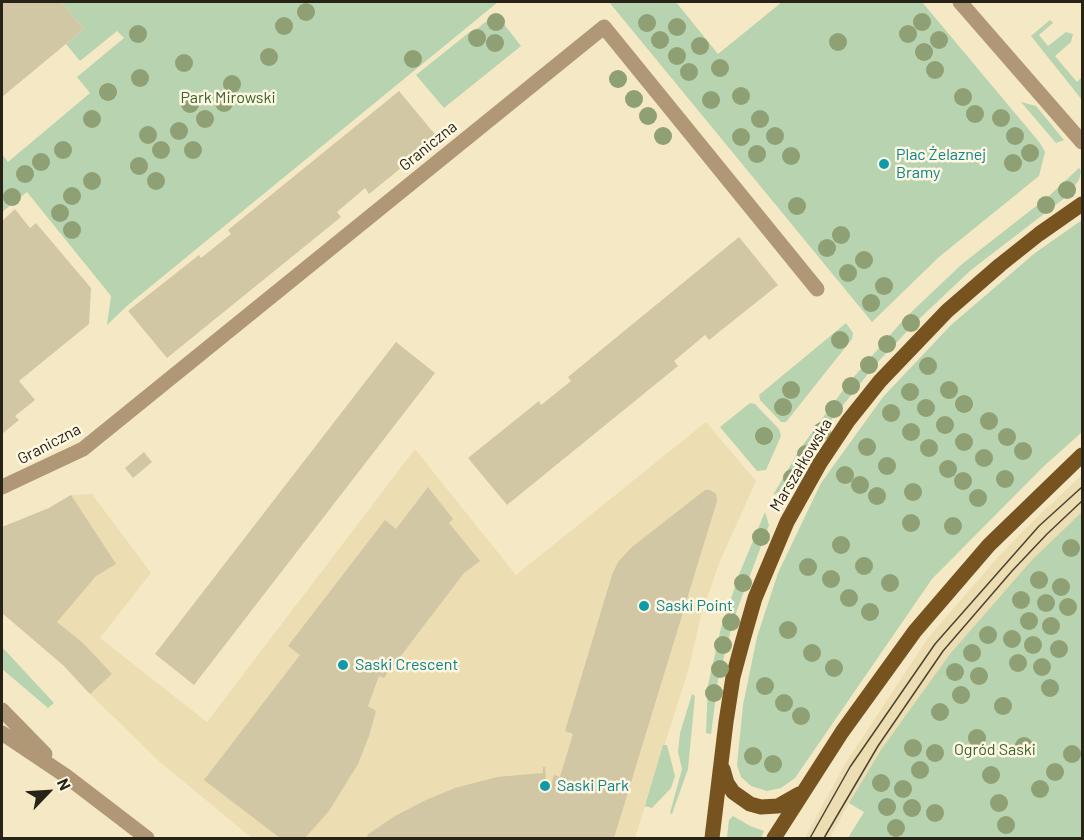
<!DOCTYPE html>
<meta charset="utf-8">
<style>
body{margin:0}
#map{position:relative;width:1084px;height:840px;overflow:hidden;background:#f5e9c5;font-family:Barlow,sans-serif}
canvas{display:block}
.frame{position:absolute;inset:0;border:3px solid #272316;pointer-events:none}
.north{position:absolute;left:18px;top:762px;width:60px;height:60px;-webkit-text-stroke:4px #fef7e1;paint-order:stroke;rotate:65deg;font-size:16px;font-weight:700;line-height:24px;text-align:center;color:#272316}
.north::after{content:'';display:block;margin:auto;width:21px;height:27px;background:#272316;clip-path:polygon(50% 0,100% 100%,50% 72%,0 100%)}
</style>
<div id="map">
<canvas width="1084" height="840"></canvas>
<div class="frame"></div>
<div class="north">N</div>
</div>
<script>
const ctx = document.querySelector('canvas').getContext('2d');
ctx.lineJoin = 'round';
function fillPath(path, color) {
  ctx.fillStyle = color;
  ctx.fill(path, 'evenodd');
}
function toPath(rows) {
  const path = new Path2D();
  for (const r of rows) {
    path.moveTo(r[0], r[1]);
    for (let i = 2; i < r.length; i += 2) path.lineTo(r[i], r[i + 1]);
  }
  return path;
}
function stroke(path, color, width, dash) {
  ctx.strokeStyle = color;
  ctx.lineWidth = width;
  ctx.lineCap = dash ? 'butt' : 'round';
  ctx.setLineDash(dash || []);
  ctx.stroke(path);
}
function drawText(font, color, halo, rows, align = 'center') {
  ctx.font = font + ' Barlow,sans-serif';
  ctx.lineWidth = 5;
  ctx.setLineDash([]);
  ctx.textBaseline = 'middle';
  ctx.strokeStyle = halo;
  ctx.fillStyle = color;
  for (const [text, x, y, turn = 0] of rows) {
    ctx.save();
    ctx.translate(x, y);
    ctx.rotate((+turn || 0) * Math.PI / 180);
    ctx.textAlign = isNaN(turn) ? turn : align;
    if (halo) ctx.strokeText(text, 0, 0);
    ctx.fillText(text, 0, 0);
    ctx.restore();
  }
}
const built = toPath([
 [706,422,756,481,720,561,701,615,689,668,635,838,252,838,160,762,90,694,63,665,2,613,2,527,49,508,71,495,92,494,151,573,100,638,207,722,415,449,516,575],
 [1082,475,1082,524,852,803,849,803,830,838,805,838,845,764,928,638,998,557,1034,520]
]);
const green = toPath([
 [61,2,498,2,128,305,107,325,111,296,27,192,2,212,2,154,8,162,90,93,77,77,124,38,117,31,80,61,66,44,84,29],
 [609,2,676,2,718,54,782,2,922,2,1040,143,1045,152,1039,176,939,257,872,322],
 [496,14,521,46,444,108,416,75,471,31,474,31],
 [1050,20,1053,23,1039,35,1048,46,1066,32,1073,34,1071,42,1055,56,1077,82,1082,77,1082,100,1031,36],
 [1021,102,1036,106,1064,140,1056,143],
 [1079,168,1081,171,1079,180,1066,197,971,270,918,320,875,365,832,419,800,465,785,489,773,495,800,449,846,386,904,319,962,264,1049,196],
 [1082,220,1082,432,1043,467,932,579,795,778,781,788,767,791,751,786,741,777,737,765,743,705,757,637,778,573,821,483,883,397,951,325,1035,253],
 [846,323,853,333,852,339,786,422,781,422,760,400,759,395],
 [750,403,755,404,779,429,781,436,766,470,757,471,720,427],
 [765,512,769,525,734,618,718,680,711,734,706,733,708,685,721,628,740,572],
 [1082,512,1082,838,848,838,864,812,849,803,881,750,950,654,1032,560],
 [2,647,54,703,48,708,2,669],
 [692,694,695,696,688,769,672,814,670,813,682,769,678,752,680,733],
 [663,745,667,745,675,776,671,788,652,808,645,806],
 [733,816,750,826,764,831,761,838,727,838,729,820]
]);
const building = toPath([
 [2,2,61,2,84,29,2,97],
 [399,91,438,138,369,194,365,188,337,212,341,217,167,358,128,311,199,255,201,258,231,234,228,230],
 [15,209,30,228,36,223,91,288,89,324,19,381,35,400,15,416,19,420,2,434,2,221],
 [739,237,778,285,709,340,705,335,674,361,678,366,507,505,468,458,539,401,541,405,571,381,568,377],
 [396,342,435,373,194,685,155,654],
 [144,452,152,462,133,478,125,468],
 [428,487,453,519,449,523,480,561,464,573,384,678,379,676,368,706,376,711,369,736,358,764,329,811,305,838,280,838,204,780,300,655,288,646,385,520,396,529],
 [705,490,710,490,716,494,717,501,614,838,366,838,368,837,367,835,395,816,426,800,455,788,497,777,543,773,543,767,545,767,546,783,551,785,554,775,560,777,573,734,565,731,612,575,618,562,632,547],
 [71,495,116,564,96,576,57,622,83,643,112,674,90,694,63,665,2,613,2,527,49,508]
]);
const minor = toPath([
 [960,2,1082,142],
 [2,487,83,449,604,27,817,289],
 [2,710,45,754],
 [2,733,66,776,147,838]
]);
const major = toPath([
 [723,769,727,783,733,792,750,804,761,807,778,806,799,794],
 [712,838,726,722,733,677,743,640,755,598,787,522,820,463,848,421,880,381,947,311,1000,265,1039,234,1082,204],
 [774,838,842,732,915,631,989,545,1082,455]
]);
const tram = toPath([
 [810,838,850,767,935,644,1039,526,1082,487],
 [824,838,878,746,943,651,1012,571,1047,534,1082,501]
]);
const trees = [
 [306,12],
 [496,22],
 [922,22],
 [647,23],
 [284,26],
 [677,27],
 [138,34],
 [908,34],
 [477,38],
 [660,40],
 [939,40],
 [838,42],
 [495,43],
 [700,46],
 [924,52],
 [677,56],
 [269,57],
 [413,59],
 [184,63],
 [720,68],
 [935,70],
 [689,72],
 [140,78],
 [618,79],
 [232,84],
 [108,92],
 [741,96],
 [963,97],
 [634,99],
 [711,100],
 [224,103],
 [190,104],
 [975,114],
 [648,116],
 [1001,118],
 [92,119],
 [205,119],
 [760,119],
 [179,131],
 [148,135],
 [663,136],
 [775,136],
 [1015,136],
 [741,137],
 [63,150],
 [161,150],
 [193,150],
 [1030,153],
 [757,154],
 [791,156],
 [41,162],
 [1013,163],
 [139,166],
 [25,174],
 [92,181],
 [156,181],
 [1067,190],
 [72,196],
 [12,197],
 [1046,205],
 [797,206],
 [60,213],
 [72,230],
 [841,235],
 [827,248],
 [864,260],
 [848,273],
 [884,286],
 [871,303],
 [911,323],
 [840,340],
 [887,344],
 [869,365],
 [928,366],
 [851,386],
 [791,390],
 [949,390],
 [910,392],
 [964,404],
 [783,407],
 [926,408],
 [834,409],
 [891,413],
 [989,421],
 [945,425],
 [822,431],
 [911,432],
 [764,436],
 [1007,437],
 [964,442],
 [867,447],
 [929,448],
 [1023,451],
 [806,454],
 [984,458],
 [887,466],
 [948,469],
 [845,475],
 [792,478],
 [1005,479],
 [963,481],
 [860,485],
 [913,492],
 [877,496],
 [978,498],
 [911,523],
 [953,526],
 [761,537],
 [841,545],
 [1071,548],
 [864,566],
 [808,567],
 [831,579],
 [1039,580],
 [743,583],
 [890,583],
 [1061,587],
 [849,598],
 [1021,600],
 [1046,603],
 [1068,607],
 [870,612],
 [1029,621],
 [731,622],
 [1051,626],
 [788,630],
 [988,635],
 [1012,639],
 [723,645],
 [1033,645],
 [1059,649],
 [812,653],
 [972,653],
 [1018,663],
 [1042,667],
 [834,668],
 [720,669],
 [955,672],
 [979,676],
 [765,686],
 [1050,688],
 [714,693],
 [961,695],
 [784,703],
 [1003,706],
 [940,712],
 [801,716],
 [977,738],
 [1024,746],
 [913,748],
 [935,753],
 [1072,754],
 [753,756],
 [773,764],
 [920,770],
 [1055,772],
 [991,775],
 [881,783],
 [903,789],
 [1040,789],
 [999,803],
 [887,807],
 [912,808],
 [935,813],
 [1006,825],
 [896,828]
];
const markers = [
 [884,164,6,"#0f9aa8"],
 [644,606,6,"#0f9aa8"],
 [343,665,6,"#0f9aa8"],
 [545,786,6,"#0f9aa8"]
];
const parkNames = [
 ["Park Mirowski",228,98],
 ["Ogród Saski",995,750]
];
const streetNames = [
 ["Graniczna",428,146,-39],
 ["Graniczna",49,444,-28],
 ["Marszałkowska",801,465,-59]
];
const cultureNames = [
 ["Plac Żelaznej",896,155],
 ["Bramy",896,173],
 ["Saski Point",656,606],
 ["Saski Crescent",355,665],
 ["Saski Park",557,786]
];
fillPath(built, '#ecddb2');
fillPath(green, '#b7d3b0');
fillPath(building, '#d2c7a4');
stroke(minor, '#b09776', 15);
stroke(major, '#77541f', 15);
stroke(tram, '#4a4433', 1.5);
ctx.fillStyle = '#8fa074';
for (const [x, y] of trees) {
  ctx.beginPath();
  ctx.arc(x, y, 9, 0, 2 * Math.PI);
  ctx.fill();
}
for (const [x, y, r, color] of markers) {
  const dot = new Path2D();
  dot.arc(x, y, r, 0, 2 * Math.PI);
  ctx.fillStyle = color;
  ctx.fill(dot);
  stroke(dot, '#fef7e1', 2);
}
drawText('16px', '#3b6431', '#fef7e1', parkNames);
drawText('16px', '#272316', '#fef7e1', streetNames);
drawText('16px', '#0d838f', '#fef7e1', cultureNames, 'left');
</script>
